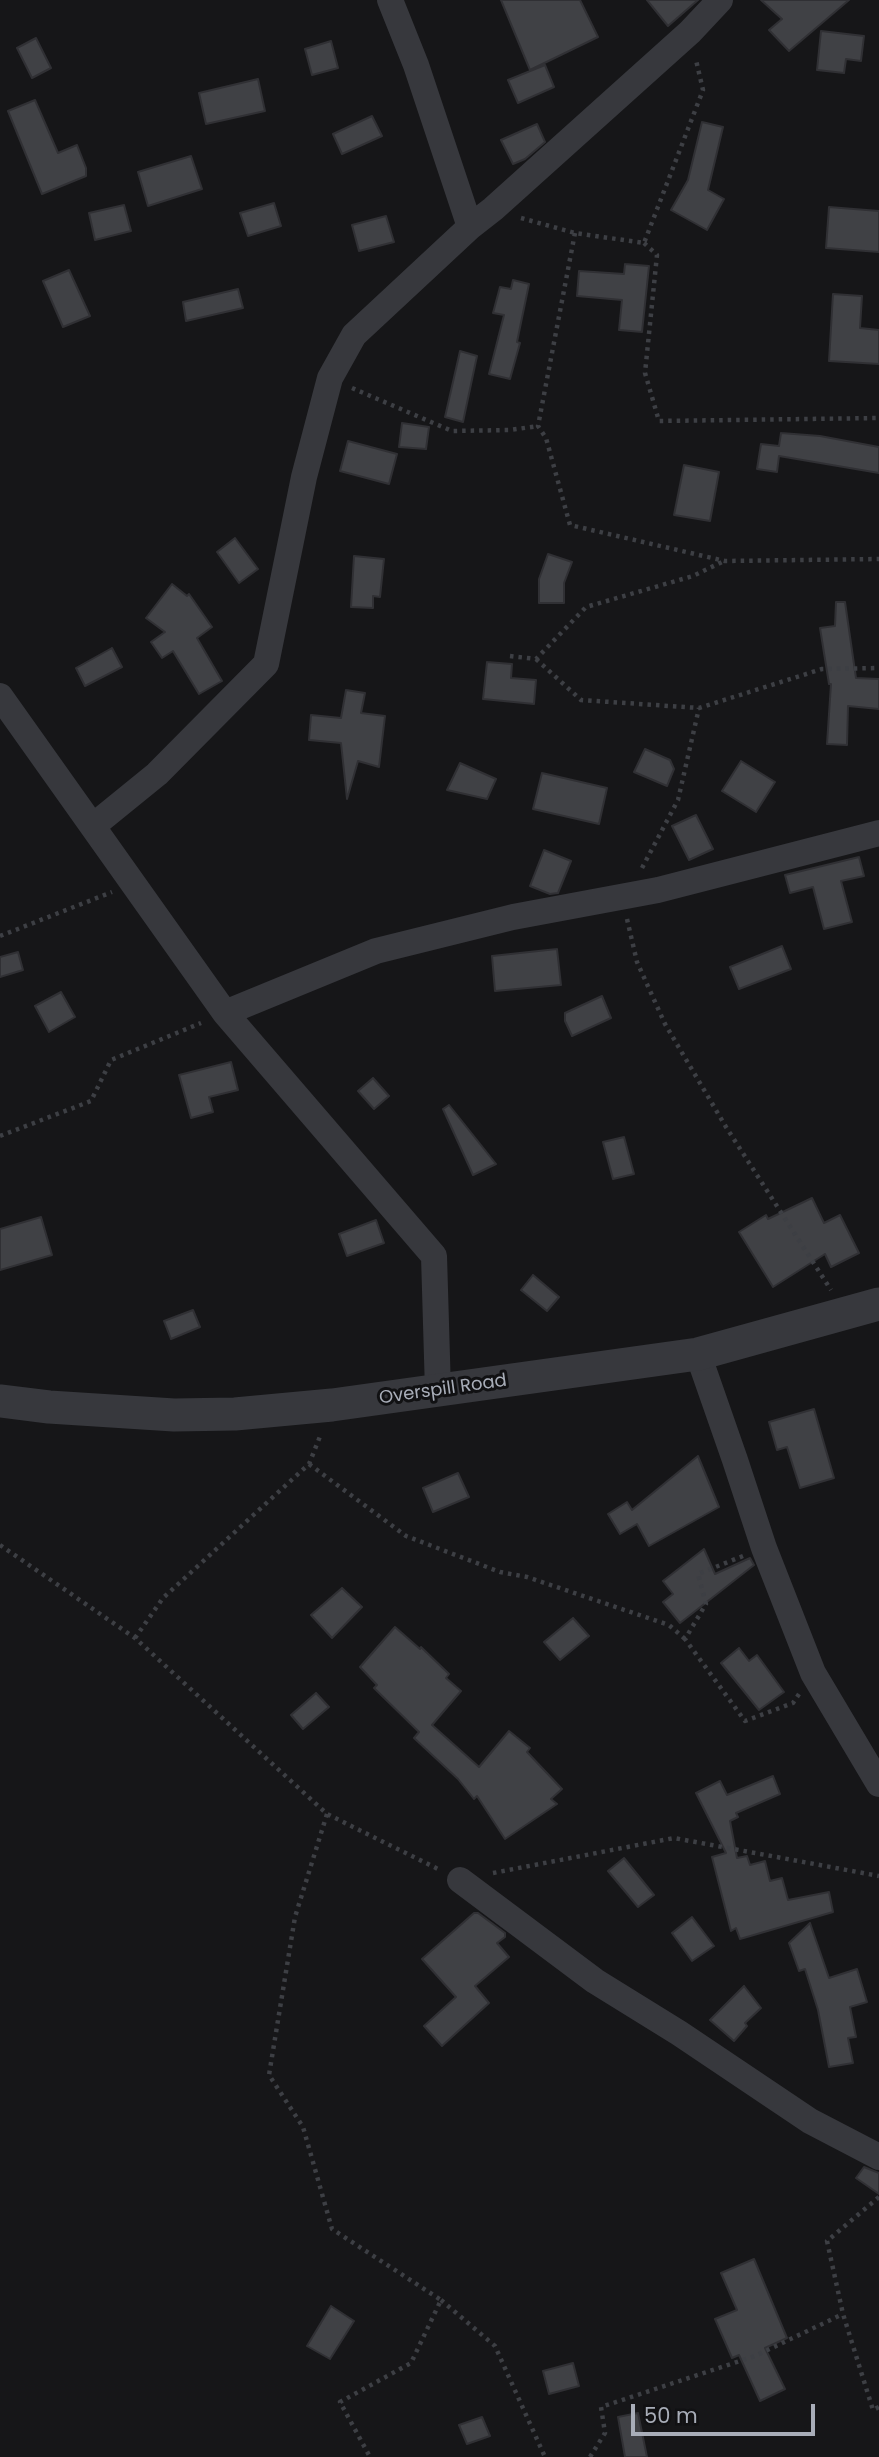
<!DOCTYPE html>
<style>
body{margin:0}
#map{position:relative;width:879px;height:2457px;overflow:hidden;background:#161618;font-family:Poppins,sans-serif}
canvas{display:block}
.scale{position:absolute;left:631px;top:2404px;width:184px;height:32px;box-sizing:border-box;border:4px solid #a8adb8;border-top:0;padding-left:9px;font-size:21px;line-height:24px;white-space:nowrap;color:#a8adb8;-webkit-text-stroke:5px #111113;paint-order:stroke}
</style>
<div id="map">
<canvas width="879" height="2457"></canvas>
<div class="scale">50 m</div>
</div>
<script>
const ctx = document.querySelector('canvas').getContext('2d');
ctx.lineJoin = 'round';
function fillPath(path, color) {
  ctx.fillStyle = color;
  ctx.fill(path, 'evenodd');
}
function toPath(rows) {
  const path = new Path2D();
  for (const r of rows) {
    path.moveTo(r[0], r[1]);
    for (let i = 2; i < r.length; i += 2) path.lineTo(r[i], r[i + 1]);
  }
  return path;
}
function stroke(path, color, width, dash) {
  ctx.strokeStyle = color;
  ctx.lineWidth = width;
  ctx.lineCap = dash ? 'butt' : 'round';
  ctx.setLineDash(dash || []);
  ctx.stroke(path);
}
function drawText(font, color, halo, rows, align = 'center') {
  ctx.font = font + ' Poppins,sans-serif';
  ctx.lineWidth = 6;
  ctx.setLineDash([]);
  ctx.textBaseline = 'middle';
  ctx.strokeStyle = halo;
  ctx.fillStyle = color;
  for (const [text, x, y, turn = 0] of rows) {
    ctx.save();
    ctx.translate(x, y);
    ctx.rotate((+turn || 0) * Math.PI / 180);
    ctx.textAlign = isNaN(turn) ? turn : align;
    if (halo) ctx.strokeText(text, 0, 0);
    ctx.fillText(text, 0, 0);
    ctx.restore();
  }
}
const building = toPath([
 [501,0,580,0,598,37,530,70,501,0],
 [647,0,698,0,668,26,647,0],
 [761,0,849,0,789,51,769,30,782,19,761,0],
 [821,31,864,36,861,61,846,59,844,73,817,70,821,31],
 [36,38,51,68,32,78,17,48,36,38],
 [331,41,338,68,312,75,305,49,331,41],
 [545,65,554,87,518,103,508,80,545,65],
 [258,79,265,111,206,124,199,93,258,79],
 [35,100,58,153,77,145,86,168,86,176,42,194,8,111,35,100],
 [372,116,382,136,342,154,333,134,372,116],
 [702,122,723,127,708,190,724,199,707,230,671,210,688,180,702,122],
 [537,124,545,142,525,159,513,164,501,140,537,124],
 [191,156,202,189,148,206,138,172,191,156],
 [274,203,281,226,248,236,240,213,274,203],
 [124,205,131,231,95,240,89,213,124,205],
 [829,207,879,211,879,252,826,248,829,207],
 [386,216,394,242,359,251,352,225,386,216],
 [625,264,649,266,642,332,619,330,622,300,577,296,579,271,624,274,625,264],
 [69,270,90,316,63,327,43,281,69,270],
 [513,280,529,284,517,342,520,343,510,379,489,374,504,315,493,313,500,287,511,289,513,280],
 [238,289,243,308,186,321,183,302,238,289],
 [833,294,862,296,860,328,879,330,879,364,829,361,833,294],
 [460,351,477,356,463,422,445,417,460,351],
 [402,423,429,427,426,449,399,447,402,423],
 [781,433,820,436,879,447,879,473,779,456,777,472,757,469,761,444,779,446,781,433],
 [348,441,397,454,389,484,340,471,348,441],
 [684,465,719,472,710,521,674,515,684,465],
 [235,538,258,569,239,583,217,552,235,538],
 [548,554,572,562,564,583,564,603,539,603,539,579,548,554],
 [354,556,384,559,380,597,373,596,373,608,351,607,354,556],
 [172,584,187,596,189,594,212,627,197,638,222,681,199,694,173,651,162,658,151,642,165,632,146,618,172,584],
 [836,602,845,602,856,678,879,679,879,709,848,706,847,745,827,744,831,684,829,684,820,628,835,626,836,602],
 [112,648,122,667,85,686,76,668,112,648],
 [487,662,512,664,511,678,536,680,534,704,483,699,487,662],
 [346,690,365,693,361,713,385,716,379,767,358,761,347,799,341,743,309,740,311,715,341,718,346,690],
 [645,749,670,760,674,769,667,786,634,772,645,749],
 [741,761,775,782,756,812,722,791,741,761],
 [460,763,496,779,487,799,447,790,460,763],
 [542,773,607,788,599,824,533,809,542,773],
 [696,815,713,849,689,860,672,826,696,815],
 [544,850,571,861,558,893,550,894,530,886,544,850],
 [859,857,864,876,841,881,852,922,824,929,813,887,790,893,785,875,859,857],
 [782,946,791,969,739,989,730,967,782,946],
 [557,949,561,985,495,991,492,956,557,949],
 [18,952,23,970,0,977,0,957,18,952],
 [61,992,75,1017,49,1032,35,1006,61,992],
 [602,996,611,1018,572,1036,565,1021,565,1013,602,996],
 [231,1062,238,1090,209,1097,213,1112,191,1118,179,1075,231,1062],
 [373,1078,389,1096,374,1109,358,1091,373,1078],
 [449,1105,496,1164,473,1175,443,1109,449,1105],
 [624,1137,634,1174,613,1179,603,1142,624,1137],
 [812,1198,824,1223,840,1215,859,1253,831,1267,825,1254,773,1287,739,1232,766,1215,768,1219,812,1198],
 [41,1217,52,1255,0,1270,0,1229,41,1217],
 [376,1220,384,1243,347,1256,339,1234,376,1220],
 [533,1275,559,1297,547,1311,521,1290,533,1275],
 [193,1310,200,1327,171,1339,164,1321,193,1310],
 [814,1409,834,1478,800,1488,787,1447,777,1450,769,1422,814,1409],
 [698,1456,719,1507,649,1546,637,1524,620,1534,608,1514,627,1502,632,1510,698,1456],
 [458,1473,469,1497,433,1512,423,1488,458,1473],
 [704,1549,715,1574,750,1558,754,1565,680,1623,663,1602,673,1594,663,1581,704,1549],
 [342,1588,362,1607,332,1638,311,1615,342,1588],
 [573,1618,589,1636,560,1660,544,1642,573,1618],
 [395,1627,420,1649,421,1647,449,1674,446,1678,461,1691,432,1725,479,1767,509,1731,530,1748,527,1752,562,1789,551,1799,557,1804,505,1839,477,1796,474,1799,458,1779,414,1738,419,1732,374,1688,377,1685,360,1667,395,1627],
 [739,1648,749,1661,757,1655,784,1692,759,1710,721,1663,739,1648],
 [316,1693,329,1707,303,1729,291,1715,316,1693],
 [773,1776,780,1794,736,1813,738,1817,730,1821,737,1858,747,1856,750,1865,765,1861,770,1881,782,1878,788,1900,829,1892,833,1912,740,1939,736,1928,731,1931,712,1857,726,1853,696,1793,720,1781,727,1795,773,1776],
 [624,1858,654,1895,638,1907,608,1871,624,1858],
 [474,1913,478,1913,505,1933,505,1937,497,1943,509,1957,475,1986,489,2003,442,2046,424,2026,456,1997,422,1959,474,1913],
 [692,1917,714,1946,692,1961,672,1933,692,1917],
 [810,1923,829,1978,857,1969,867,2002,850,2007,856,2037,848,2038,853,2063,829,2067,818,2010,805,1969,799,1971,789,1943,810,1923],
 [744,1986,761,2008,745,2023,747,2026,734,2041,710,2020,744,1986],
 [864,2167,879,2173,879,2194,856,2178,864,2167],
 [754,2259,787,2338,765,2348,785,2389,760,2401,739,2355,732,2358,715,2319,737,2310,721,2273,754,2259],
 [331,2306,354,2321,330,2359,307,2346,331,2306],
 [573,2363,579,2386,549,2394,543,2371,573,2363],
 [638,2413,647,2457,625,2457,618,2417,638,2413],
 [482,2417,490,2436,467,2444,459,2425,482,2417]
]);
const path = toPath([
 [521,218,575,233,644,243,703,90,696,60],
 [575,233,538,426,546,438,570,525,725,561,879,559],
 [644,243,657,255,645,373,659,421,879,418],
 [352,388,452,431,510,430,538,426],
 [510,656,536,659,586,607,693,576,724,561],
 [536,659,581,700,699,708,822,669,879,668],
 [642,868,678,800,699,708],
 [627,919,637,962,665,1024,726,1127,831,1290],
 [0,936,112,892],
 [0,1136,91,1101,111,1060,201,1023],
 [309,1464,406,1536,500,1572,527,1577,669,1625,685,1639],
 [0,1545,135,1638,327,1814,438,1869],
 [743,1556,698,1574,706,1604,685,1639,745,1721,793,1703,799,1694],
 [135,1638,163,1598,309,1464,321,1434],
 [327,1814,295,1917,269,2075,303,2127,332,2229,441,2300,411,2363,340,2402,370,2457],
 [493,1873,674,1838,879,1876],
 [879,2197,827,2241,843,2314,873,2410,879,2407],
 [441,2300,495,2346,545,2457],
 [590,2457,605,2433,601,2407,755,2356,843,2314]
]);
const minor = toPath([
 [390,0,416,65,470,227],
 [0,696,225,1013,434,1256,438,1391],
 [93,826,157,774,266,664,304,477,330,378,354,335,470,227,493,209,690,32,720,0],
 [225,1013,376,951,513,917,658,890,879,833],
 [698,1354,735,1460,764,1548,813,1673,879,1784],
 [460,1880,595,1981,679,2033,810,2121,879,2157]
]);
const tertiary = toPath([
 [0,1401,49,1407,174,1415,235,1414,332,1405,698,1354,879,1304]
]);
const streetNames = [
 ["Overspill Road",443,1390,-8]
];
fillPath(building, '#404145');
stroke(building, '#303034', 2);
stroke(path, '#3d3f44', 4.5, [3.5, 5]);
stroke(minor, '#37383d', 26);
stroke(tertiary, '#37383d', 33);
drawText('18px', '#a8adb8', '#111113', streetNames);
</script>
